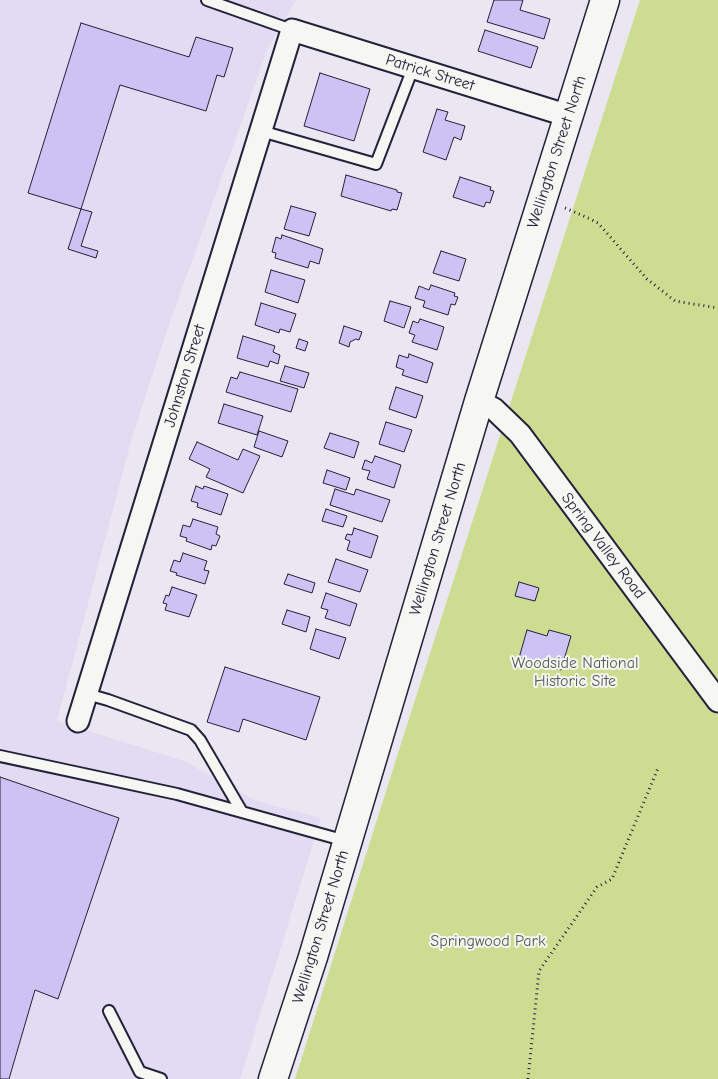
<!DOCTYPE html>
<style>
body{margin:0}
canvas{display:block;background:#eae6f2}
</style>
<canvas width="718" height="1079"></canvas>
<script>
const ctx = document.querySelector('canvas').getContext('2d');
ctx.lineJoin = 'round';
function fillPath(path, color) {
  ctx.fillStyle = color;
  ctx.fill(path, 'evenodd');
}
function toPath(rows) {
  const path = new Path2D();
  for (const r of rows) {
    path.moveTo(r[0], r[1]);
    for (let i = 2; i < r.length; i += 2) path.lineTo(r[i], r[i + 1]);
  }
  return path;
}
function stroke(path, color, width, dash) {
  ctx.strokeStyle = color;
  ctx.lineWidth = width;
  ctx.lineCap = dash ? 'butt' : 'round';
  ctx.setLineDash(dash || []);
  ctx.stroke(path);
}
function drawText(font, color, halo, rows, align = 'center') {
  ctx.font = font + ' "Comic Neue",sans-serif';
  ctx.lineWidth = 4;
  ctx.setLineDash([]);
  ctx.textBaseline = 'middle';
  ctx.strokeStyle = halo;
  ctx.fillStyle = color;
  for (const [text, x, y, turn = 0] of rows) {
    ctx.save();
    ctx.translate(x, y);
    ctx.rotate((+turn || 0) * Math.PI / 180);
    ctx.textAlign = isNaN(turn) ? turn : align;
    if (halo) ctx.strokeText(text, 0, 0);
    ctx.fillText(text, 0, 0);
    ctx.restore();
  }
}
const built = toPath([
 [0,0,296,0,268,48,164,339,131,441,57,721,184,761,256,801,321,818,240,1079,0,1079]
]);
const green = toPath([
 [640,0,718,0,718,1079,295,1079,406,728]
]);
const building = toPath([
 [494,0,523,0,520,10,550,19,544,39,487,22,494,0],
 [81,23,189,57,196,37,233,48,224,77,217,75,206,111,120,85,81,209,28,193,81,23],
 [485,30,538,47,531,68,478,51,485,30],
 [320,73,370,89,354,141,304,126,320,73],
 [437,109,448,112,445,120,465,126,461,140,454,137,446,160,423,152,437,109],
 [346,175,397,190,397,192,402,193,397,210,392,209,391,211,341,196,346,175],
 [460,177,491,187,490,190,494,191,490,203,486,202,484,207,453,197,460,177],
 [291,206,316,213,309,236,284,229,291,206],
 [81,209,92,212,81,246,98,251,96,258,68,249,81,209],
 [282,235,323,249,319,264,310,261,308,268,275,258,276,253,272,252,276,237,281,239,282,235],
 [441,251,466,259,459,281,433,273,441,251],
 [271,270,305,280,298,303,265,292,271,270],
 [431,285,455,293,454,296,458,297,455,305,451,304,448,315,423,307,425,301,415,298,419,286,429,290,431,285],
 [390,301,411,307,404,328,384,321,390,301],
 [261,303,296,314,290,332,280,329,279,333,255,325,261,303],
 [420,319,444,327,437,350,412,342,415,335,409,333,413,321,418,323,420,319],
 [344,326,362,332,359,340,356,339,350,342,349,347,339,343,344,326],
 [243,336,275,346,273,352,280,355,278,364,270,361,268,367,237,358,243,336],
 [299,339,308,342,305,351,296,348,299,339],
 [409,354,433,363,427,383,402,375,404,370,396,367,399,355,408,358,409,354],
 [285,366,309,373,304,388,280,381,285,366],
 [240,372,298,389,291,412,226,392,231,377,237,379,240,372],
 [396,387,423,396,416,418,389,409,396,387],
 [224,404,263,416,257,435,218,423,224,404],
 [386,422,412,430,404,452,379,444,386,422],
 [259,431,288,441,282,457,254,447,259,431],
 [330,433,359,442,354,458,324,448,330,433],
 [197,442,238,460,243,449,260,456,243,493,206,477,210,469,189,459,197,442],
 [375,456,401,465,394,488,367,479,370,471,362,469,365,460,372,463,375,456],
 [327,470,350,478,346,490,323,483,327,470],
 [196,486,203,489,204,486,228,494,221,515,197,507,198,503,191,501,196,486],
 [335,489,354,495,356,489,390,500,382,522,330,505,335,489],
 [326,509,347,516,343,527,322,521,326,509],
 [193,519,218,527,216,534,220,536,216,546,212,545,211,550,186,541,187,538,180,536,183,525,190,527,193,519],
 [354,528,378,536,371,558,347,550,350,541,345,539,347,534,352,535,354,528],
 [183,553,207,561,204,570,209,571,205,584,176,575,177,573,170,571,174,560,180,562,183,553],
 [336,559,368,570,360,592,328,582,336,559],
 [288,574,315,583,312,593,284,584,288,574],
 [519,582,539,588,535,601,515,596,519,582],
 [172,587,197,595,189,617,165,610,167,604,163,603,166,595,169,596,172,587],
 [326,593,357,604,350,626,325,618,328,610,321,608,326,593],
 [287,610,310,617,306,632,282,624,287,610],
 [316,629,346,638,339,659,310,649,316,629],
 [527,630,547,636,549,630,571,636,561,670,519,658,527,630],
 [225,667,320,697,306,740,243,719,239,732,207,722,225,667],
 [0,777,119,818,58,999,35,990,9,1079,0,1079,0,777]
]);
const path = toPath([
 [565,208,586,217,598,223,647,279,675,301,718,308],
 [528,1079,539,971,597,887,612,879,658,768]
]);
const lane = toPath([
 [207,0,292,30],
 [261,131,376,164,413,68],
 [87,694,108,700,191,730,200,740,242,812],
 [0,756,177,794,346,841],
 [109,1011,140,1072,161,1079]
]);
const street = toPath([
 [479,401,494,409,520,434,718,701],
 [78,721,292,30,569,116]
]);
const secondary = toPath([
 [273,1079,313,957,479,401,605,0]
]);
const streetNames = [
 ["Patrick Street",430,73,17],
 ["Wellington Street North",557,152,-72],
 ["Johnston Street",185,376,-73],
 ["Wellington Street North",438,539,-73],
 ["Spring Valley Road",603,546,53],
 ["Wellington Street North",321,927,-73]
];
const parkNames = [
 ["Woodside National",575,663],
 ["Historic Site",575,681],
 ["Springwood Park",488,941]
];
fillPath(built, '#e2dbf2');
fillPath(green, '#ccdd91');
fillPath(building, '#cec1f3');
stroke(building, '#22223b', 1);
stroke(lane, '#22223b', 14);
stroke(street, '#22223b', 25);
stroke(secondary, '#22223b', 31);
stroke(path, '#22223b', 3, [1, 4]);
stroke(lane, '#f6f6f2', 10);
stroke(street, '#f6f6f2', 21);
stroke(secondary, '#f6f6f2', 28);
drawText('16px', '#22223b', '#f6f6f2', streetNames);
drawText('16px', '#555a55', '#f6f6f2', parkNames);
</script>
